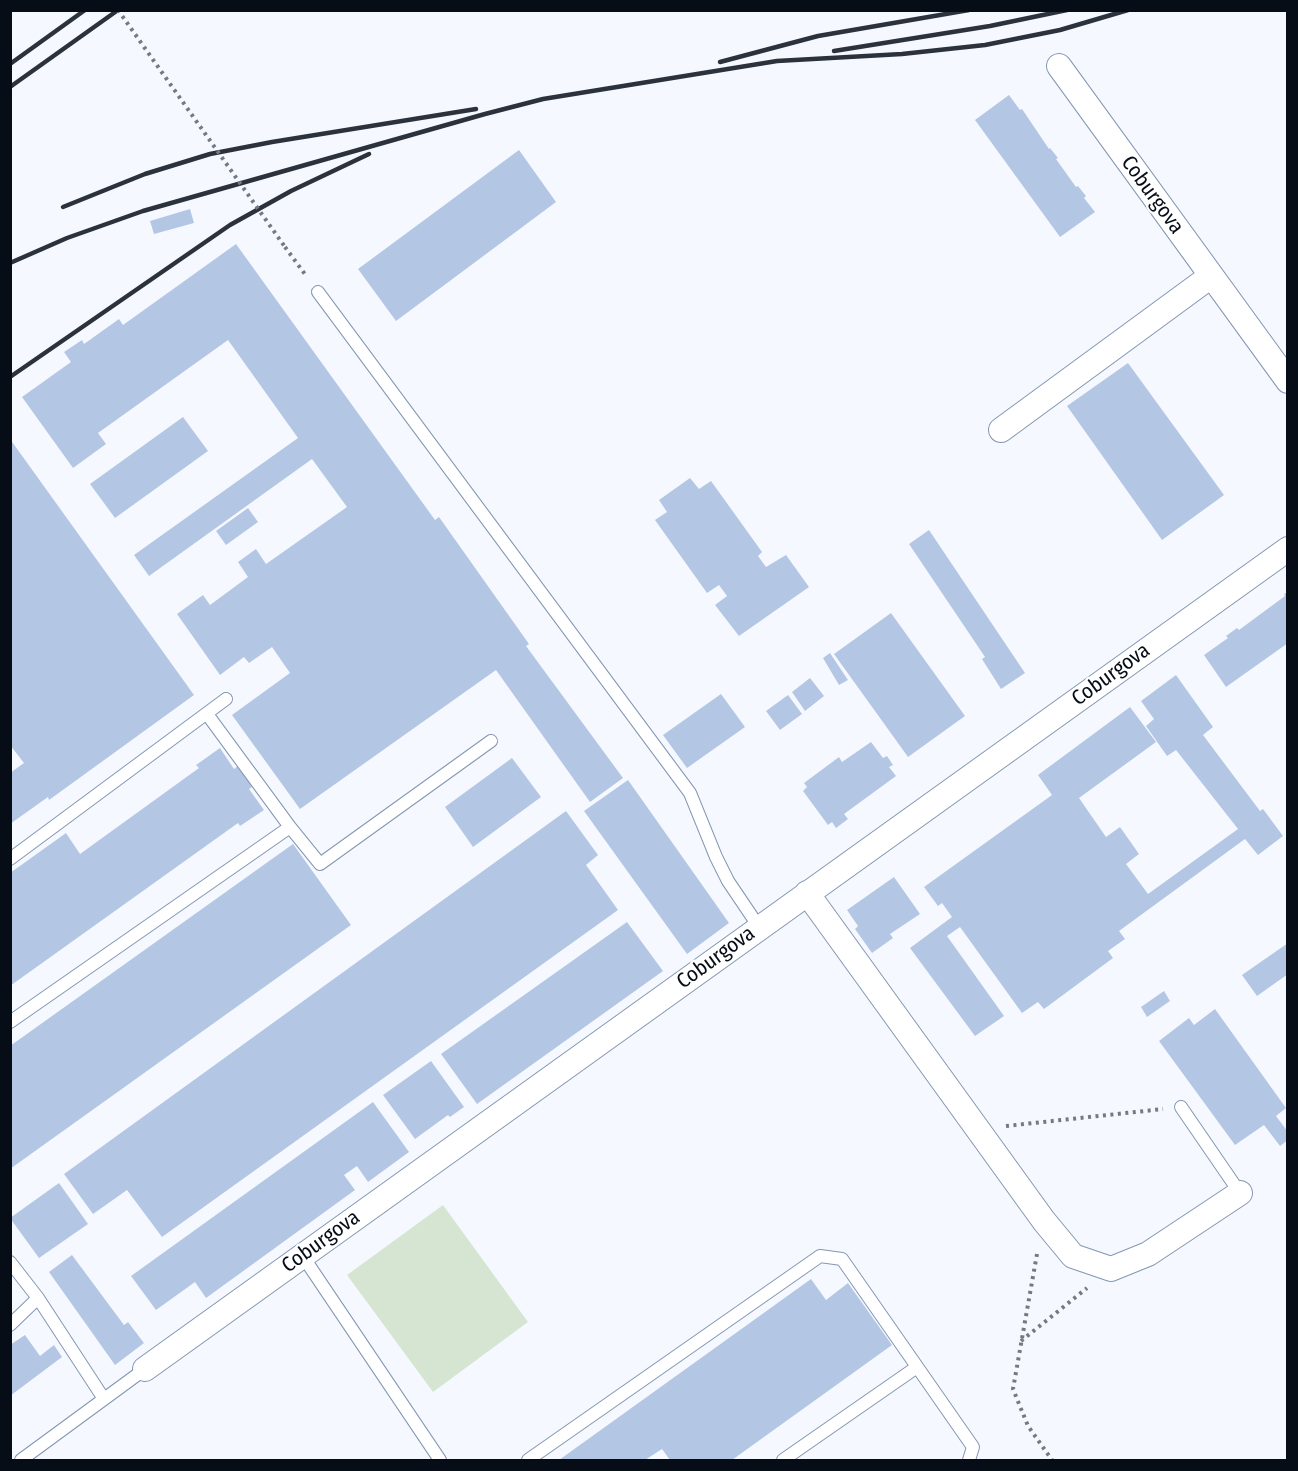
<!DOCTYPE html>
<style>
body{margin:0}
#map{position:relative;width:1298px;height:1471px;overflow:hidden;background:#f5f9ff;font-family:"Fira Sans Condensed",sans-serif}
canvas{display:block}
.frame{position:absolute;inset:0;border:12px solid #070d17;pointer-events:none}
</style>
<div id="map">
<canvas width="1298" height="1471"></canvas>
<div class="frame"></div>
</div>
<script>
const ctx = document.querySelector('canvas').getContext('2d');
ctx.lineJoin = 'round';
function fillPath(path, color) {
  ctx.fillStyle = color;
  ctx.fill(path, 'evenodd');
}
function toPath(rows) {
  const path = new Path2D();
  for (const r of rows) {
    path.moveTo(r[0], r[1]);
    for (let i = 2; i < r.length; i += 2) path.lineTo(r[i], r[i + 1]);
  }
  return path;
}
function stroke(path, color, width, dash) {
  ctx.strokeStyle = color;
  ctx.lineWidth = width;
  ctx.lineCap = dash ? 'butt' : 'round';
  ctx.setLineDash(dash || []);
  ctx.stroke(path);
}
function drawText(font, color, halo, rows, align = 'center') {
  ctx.font = font + ' "Fira Sans Condensed",sans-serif';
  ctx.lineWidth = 4.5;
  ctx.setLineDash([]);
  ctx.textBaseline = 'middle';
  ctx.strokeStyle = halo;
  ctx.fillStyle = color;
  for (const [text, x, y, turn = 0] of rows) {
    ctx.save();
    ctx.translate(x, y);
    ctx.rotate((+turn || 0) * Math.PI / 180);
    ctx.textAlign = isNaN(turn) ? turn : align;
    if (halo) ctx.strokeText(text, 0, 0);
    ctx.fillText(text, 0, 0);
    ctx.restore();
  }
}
const green = toPath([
 [443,1205,528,1322,433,1392,347,1275]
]);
const building = toPath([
 [1009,95,1020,110,1022,109,1049,149,1050,148,1058,158,1056,159,1076,187,1078,186,1086,196,1084,198,1095,212,1060,237,975,120],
 [519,150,556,202,396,321,358,269],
 [190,209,194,223,154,234,150,221],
 [236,244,435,520,439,517,529,644,526,646,623,778,590,802,496,670,300,809,232,715,290,673,272,647,249,663,244,657,220,675,177,614,203,595,210,605,248,577,238,562,256,549,266,564,347,507,312,459,149,576,134,555,298,438,228,340,98,433,106,444,73,468,22,397,71,362,64,352,82,340,84,344,119,319,123,325],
 [1128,363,1224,495,1162,540,1067,406],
 [183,417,208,451,115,518,90,484],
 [10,439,194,695,49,800,48,797,10,824,10,773,24,763,10,745],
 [690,478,699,489,711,481,762,552,758,556,766,567,786,555,809,587,739,636,715,605,727,596,719,585,707,593,655,520,667,512,659,500],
 [248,508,258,522,226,545,216,531],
 [929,530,1025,673,1001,689,982,659,985,657,909,544],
 [1288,592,1288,643,1226,687,1204,655,1228,638,1226,636,1237,628,1239,630,1285,596,1284,594],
 [891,613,965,716,908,757,834,654],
 [830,653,848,680,839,685,823,658],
 [1176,675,1213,727,1203,735,1260,811,1263,809,1283,836,1258,855,1245,839,1119,931,1125,939,1108,951,1113,958,1044,1009,1038,1002,1022,1013,960,927,947,936,1004,1016,975,1036,910,948,952,917,942,903,938,906,924,887,1052,795,1038,775,1130,707,1156,742,1079,798,1106,837,1120,827,1139,854,1126,864,1148,894,1238,829,1176,750,1167,756,1146,726,1154,719,1141,701],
 [810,678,824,696,805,711,792,692],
 [721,694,745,727,687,768,663,735],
 [788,695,802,714,780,730,766,711],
 [871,742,883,758,887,756,893,765,889,767,896,776,844,814,848,819,836,828,832,822,828,825,803,791,807,787,804,783,839,757,842,762],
 [220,748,234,769,238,766,252,787,249,789,264,810,240,826,238,823,10,986,10,873,66,833,80,854,199,768,196,765],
 [512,758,541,797,473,847,445,807],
 [628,780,729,923,687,954,584,811],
 [566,811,598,855,586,865,618,910,162,1237,127,1190,93,1214,64,1174],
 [293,844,351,925,10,1169,10,1046],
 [894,877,920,914,890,934,893,938,872,953,855,929,858,926,847,910],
 [627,922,663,971,477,1104,441,1054],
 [1288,943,1288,974,1257,996,1242,975],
 [1164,991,1170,1001,1147,1017,1141,1007],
 [1215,1009,1286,1108,1276,1116,1288,1132,1288,1140,1280,1146,1264,1125,1235,1145,1159,1041,1189,1018,1194,1025],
 [431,1061,464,1107,450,1117,448,1115,415,1139,383,1095],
 [373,1102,409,1152,368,1182,357,1166,344,1175,355,1190,206,1298,195,1282,156,1310,131,1276],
 [59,1183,88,1224,39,1258,10,1218],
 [72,1255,124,1325,128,1322,144,1343,115,1365,49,1272],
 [811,1279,826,1300,848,1283,892,1345,732,1460,670,1460,662,1449,645,1460,559,1460],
 [25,1335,40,1356,54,1345,62,1357,10,1396,10,1345]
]);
const path = toPath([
 [285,247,307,277],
 [1006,1126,1163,1109],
 [1037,1254,1013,1389,1028,1426,1052,1460],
 [1021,1341,1087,1288]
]);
const service = toPath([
 [318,292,690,793,716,857,728,881,759,927],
 [207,714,290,827],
 [10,859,226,699],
 [10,1022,290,827,320,864,491,741],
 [1181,1107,1240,1193],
 [302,1255,440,1460],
 [10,1262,38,1298,104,1399],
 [10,1325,38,1298],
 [21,1460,145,1369],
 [528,1460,820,1256,842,1259,973,1447,969,1460],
 [783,1460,917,1367]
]);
const minor = toPath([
 [1059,66,1288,381],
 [1001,430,1211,276],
 [807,893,1044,1221,1073,1256,1111,1269,1148,1254,1240,1193],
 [145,1369,1288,549]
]);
const rail = toPath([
 [834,51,990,26,1067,10],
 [720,62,818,36,969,10],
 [10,64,85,10],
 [10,87,118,10],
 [63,207,145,174,210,154,272,142,476,109],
 [10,263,67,238,143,211,485,114,543,99,777,61,902,54,985,45,1060,30,1128,10],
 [10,377,230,225,291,191,369,154]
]);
const pathBridge = toPath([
 [118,10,285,247]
]);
const streetNames = [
 ["Coburgova",1152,195,54],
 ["Coburgova",1111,675,-36],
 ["Coburgova",716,958,-36],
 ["Coburgova",321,1242,-36]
];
fillPath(green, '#d6e5d2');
fillPath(building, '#b3c6e4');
stroke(service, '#8496b2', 14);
stroke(minor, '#8496b2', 26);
stroke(path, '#757a82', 4, [3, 4.5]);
stroke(service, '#fff', 12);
stroke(minor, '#fff', 24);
stroke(rail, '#2c323b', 4.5);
stroke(pathBridge, '#757a82', 4, [3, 4.5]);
drawText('21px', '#070d17', '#fff', streetNames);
</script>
